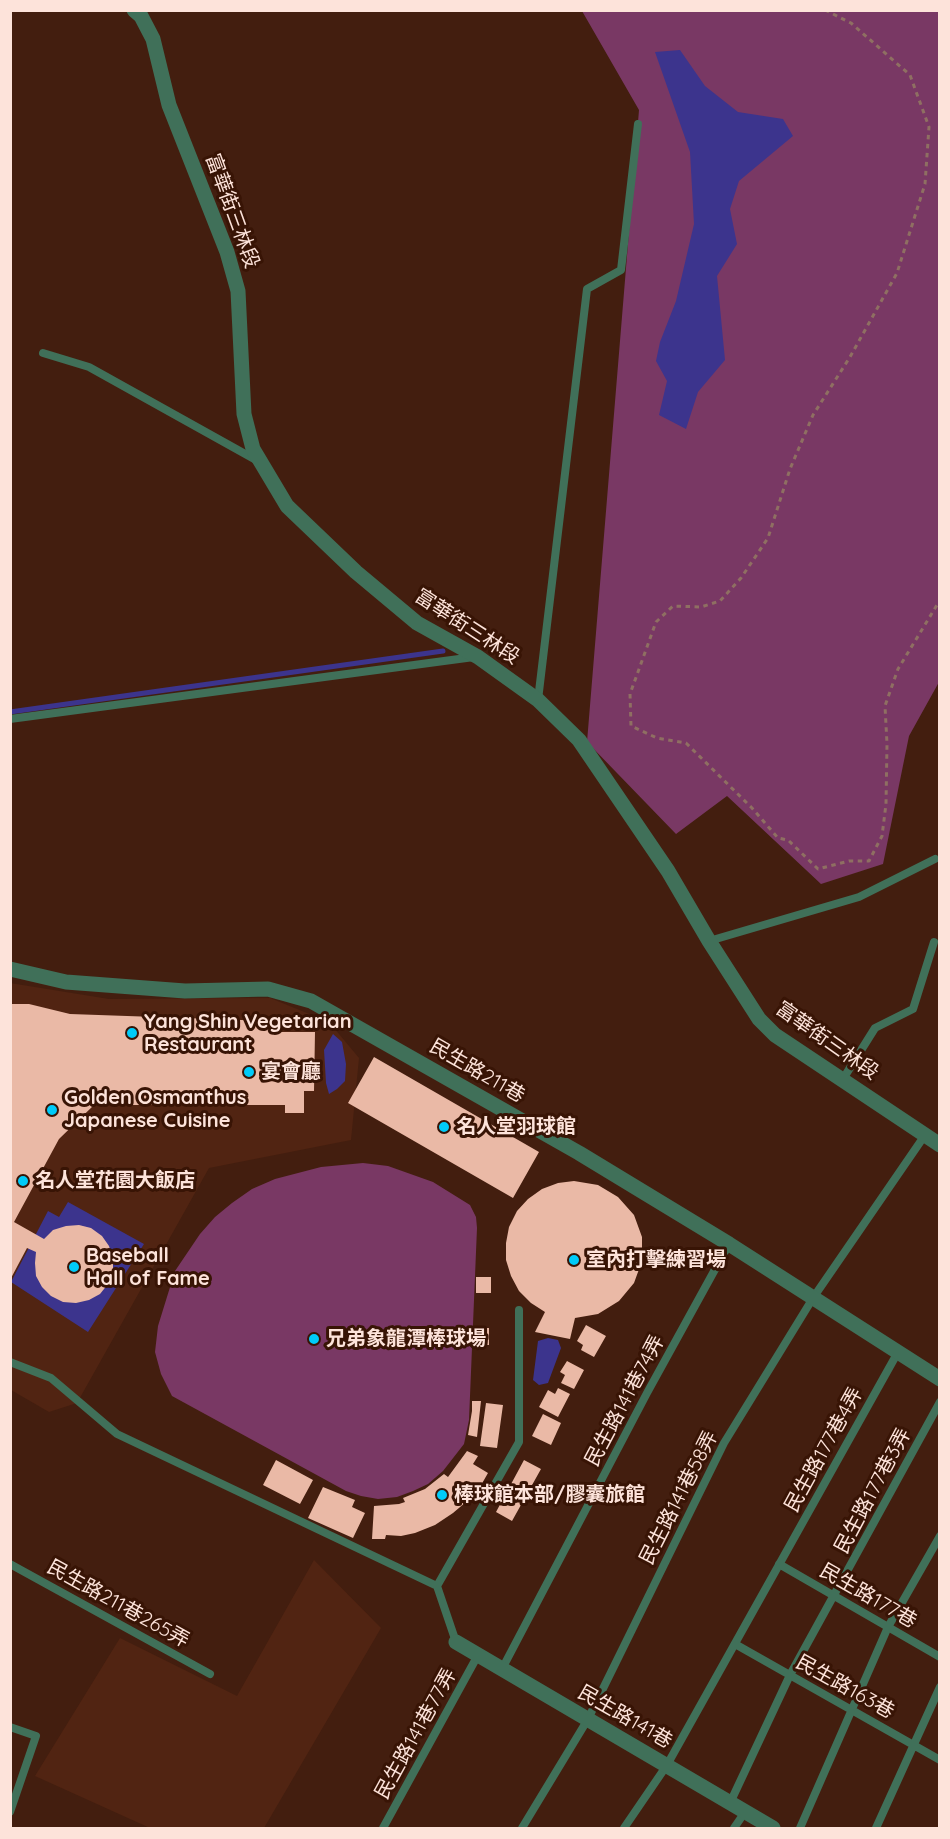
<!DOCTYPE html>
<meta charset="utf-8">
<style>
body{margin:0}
#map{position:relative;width:950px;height:1839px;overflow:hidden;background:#431e0f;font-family:Quicksand,sans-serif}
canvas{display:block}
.frame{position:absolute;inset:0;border:12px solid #fde3da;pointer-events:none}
</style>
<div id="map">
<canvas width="950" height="1839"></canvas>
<div class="frame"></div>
</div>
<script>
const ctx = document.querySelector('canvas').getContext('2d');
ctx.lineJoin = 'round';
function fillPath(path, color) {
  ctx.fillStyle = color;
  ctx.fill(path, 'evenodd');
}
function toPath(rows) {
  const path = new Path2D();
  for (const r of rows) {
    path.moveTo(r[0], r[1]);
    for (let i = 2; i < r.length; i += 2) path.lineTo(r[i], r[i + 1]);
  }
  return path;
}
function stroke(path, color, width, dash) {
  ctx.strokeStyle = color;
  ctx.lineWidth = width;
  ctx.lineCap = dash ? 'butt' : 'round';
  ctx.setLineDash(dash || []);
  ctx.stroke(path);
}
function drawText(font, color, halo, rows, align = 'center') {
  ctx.font = font + ' Quicksand,"Noto Sans TC",sans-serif';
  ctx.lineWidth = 6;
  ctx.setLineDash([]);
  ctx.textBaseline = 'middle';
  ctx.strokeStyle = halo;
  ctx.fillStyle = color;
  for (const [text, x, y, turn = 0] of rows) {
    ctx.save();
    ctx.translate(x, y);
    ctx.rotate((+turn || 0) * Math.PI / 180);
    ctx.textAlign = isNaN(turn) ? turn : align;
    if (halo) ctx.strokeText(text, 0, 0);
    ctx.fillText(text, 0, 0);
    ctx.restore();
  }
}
const built = toPath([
 [10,983,109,999,270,998,329,1022,359,1058,351,1140,209,1168,77,1403,49,1412,11,1390],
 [314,1560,381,1628,264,1828,150,1828,35,1776,120,1638,237,1696]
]);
const green = toPath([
 [582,11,939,11,939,682,909,736,883,864,821,884,727,796,676,834,587,742,639,110],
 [363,1163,388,1166,433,1182,470,1205,476,1217,477,1228,469,1420,464,1444,443,1471,428,1484,413,1491,397,1497,378,1499,361,1496,346,1491,172,1396,161,1374,155,1352,158,1326,175,1271,200,1234,215,1217,232,1203,252,1189,275,1179,321,1167]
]);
const water = toPath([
 [680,50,705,86,738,112,783,119,793,136,739,181,730,209,737,244,717,276,725,360,698,392,686,429,659,415,667,381,656,361,660,342,676,301,694,224,690,152,655,52],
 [333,1034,342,1042,346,1064,345,1081,337,1089,329,1094,326,1083,324,1050],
 [68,1202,144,1244,88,1332,11,1282,48,1211,59,1217],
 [548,1338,558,1340,561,1348,548,1383,539,1385,533,1380,538,1341]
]);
const stream = toPath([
 [10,712,443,651]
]);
const building = toPath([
 [10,1004,29,1004,70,1014,270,1021,270,1032,315,1032,314,1091,304,1091,304,1113,285,1113,285,1105,94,1105,59,1139,14,1222,44,1239,53,1230,66,1226,79,1225,91,1228,102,1236,109,1246,113,1259,113,1272,108,1284,100,1294,89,1300,76,1303,63,1302,51,1296,42,1287,36,1276,35,1263,36,1252,27,1248,10,1280],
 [374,1057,539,1152,513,1198,348,1103],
 [574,1181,598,1185,618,1197,634,1215,642,1237,642,1261,634,1283,619,1301,598,1314,575,1318,570,1339,535,1332,545,1312,531,1303,519,1291,511,1276,506,1260,506,1243,509,1227,517,1211,528,1199,542,1189,558,1183],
 [476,1277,491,1277,491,1293,476,1293],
 [586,1325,606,1336,594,1357,581,1350,583,1345,577,1341],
 [475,1328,489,1328,489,1345,475,1345],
 [567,1361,584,1370,574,1389,561,1383,565,1375,560,1372],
 [558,1388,570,1394,558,1417,539,1407,548,1390,555,1394],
 [472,1401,481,1401,477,1437,468,1435,472,1411],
 [486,1403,503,1405,497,1448,480,1446],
 [543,1414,561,1423,551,1445,532,1436],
 [467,1451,478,1456,473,1464,488,1473,480,1487,466,1502,453,1513,435,1525,415,1533,401,1536,386,1535,385,1539,372,1539,374,1506,399,1504,405,1502,403,1498,425,1489,444,1474,448,1477],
 [276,1460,313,1480,300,1504,263,1485],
 [524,1460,541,1469,512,1521,496,1512],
 [323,1487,355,1500,352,1507,365,1513,353,1538,308,1518]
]);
const path = toPath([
 [825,10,851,23,910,75,929,127,925,184,897,273,850,357,813,415,790,469,768,538,741,578,720,601,701,607,673,606,656,622,630,694,631,726,657,738,686,743,752,808,778,838,788,840,818,869,849,861,869,861,882,836,886,804,887,744,885,706,898,669,940,600]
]);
const service = toPath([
 [43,353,89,367,256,460],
 [538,700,587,289,621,270,638,124],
 [10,719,474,657],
 [709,941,859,897,935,859],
 [843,1079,875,1028,913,1009,934,942],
 [10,1362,51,1378,117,1434,437,1586],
 [10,1564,210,1674],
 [779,1564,940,1657],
 [456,1642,437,1586,519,1442,519,1310],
 [735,1644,940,1760],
 [502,1669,647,1393,729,1244],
 [10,1727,36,1736,10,1812],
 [730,1803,790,1675,940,1402],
 [383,1828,478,1655],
 [522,1828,588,1719,724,1443,813,1298,925,1135],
 [624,1828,667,1765,898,1352],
 [734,1828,745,1812],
 [800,1828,888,1627,940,1536],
 [876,1828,940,1687]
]);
const minor = toPath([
 [10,969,66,982,185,991,268,989,311,1001,579,1153,729,1244,940,1379],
 [456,1642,773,1828]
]);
const tertiary = toPath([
 [134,10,141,16,153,39,169,105,227,252,238,291,244,414,253,449,287,506,356,572,417,623,478,657,538,700,579,740,668,871,709,941,759,1019,775,1035,940,1145]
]);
const markers = [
 [132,1033,6,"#00cbf9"],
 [249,1072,6,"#00cbf9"],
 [52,1110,6,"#00cbf9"],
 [444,1127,6,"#00cbf9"],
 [23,1181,6,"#00cbf9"],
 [574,1260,6,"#00cbf9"],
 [74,1267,6,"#00cbf9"],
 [314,1339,6,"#00cbf9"],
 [442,1495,6,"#00cbf9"]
];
const streetNames = [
 ["富華街三林段",232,211,70],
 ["富華街三林段",467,627,33],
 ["富華街三林段",827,1041,35],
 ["民生路211巷",477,1071,30],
 ["民生路141巷74弄",625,1401,-62],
 ["民生路177巷4弄",824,1450,-61],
 ["民生路177巷3弄",873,1491,-62],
 ["民生路141巷58弄",679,1498,-63],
 ["民生路177巷",868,1596,30],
 ["民生路211巷265弄",118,1604,29],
 ["民生路163巷",845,1687,29],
 ["民生路141巷",625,1717,30],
 ["民生路141巷77弄",416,1734,-61]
];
const poiNames = [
 ["Yang Shin Vegetarian",144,1022],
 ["Restaurant",144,1045],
 ["宴會廳",261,1072],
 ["Golden Osmanthus",64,1098],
 ["Japanese Cuisine",64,1121],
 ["名人堂羽球館",456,1127],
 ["名人堂花園大飯店",35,1181],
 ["Baseball",86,1256],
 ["Hall of Fame",86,1279],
 ["室內打擊練習場",586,1260],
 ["兄弟象龍潭棒球場",326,1339],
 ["棒球館本部/膠囊旅館",454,1495]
];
fillPath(built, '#512412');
fillPath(green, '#793864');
fillPath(water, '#3c348d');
stroke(stream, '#3c348d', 5);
fillPath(building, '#eab9a6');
stroke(path, '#8f6f62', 3, [4.5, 4.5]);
stroke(service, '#407059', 8);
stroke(minor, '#407059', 15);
stroke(tertiary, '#407059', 15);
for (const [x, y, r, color] of markers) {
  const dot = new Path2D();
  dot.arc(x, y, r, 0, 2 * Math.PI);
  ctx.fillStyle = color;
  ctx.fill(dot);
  stroke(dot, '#381405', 2);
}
drawText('20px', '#fde3da', '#381405', streetNames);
drawText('bold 20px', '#fde3da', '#381405', poiNames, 'left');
</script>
